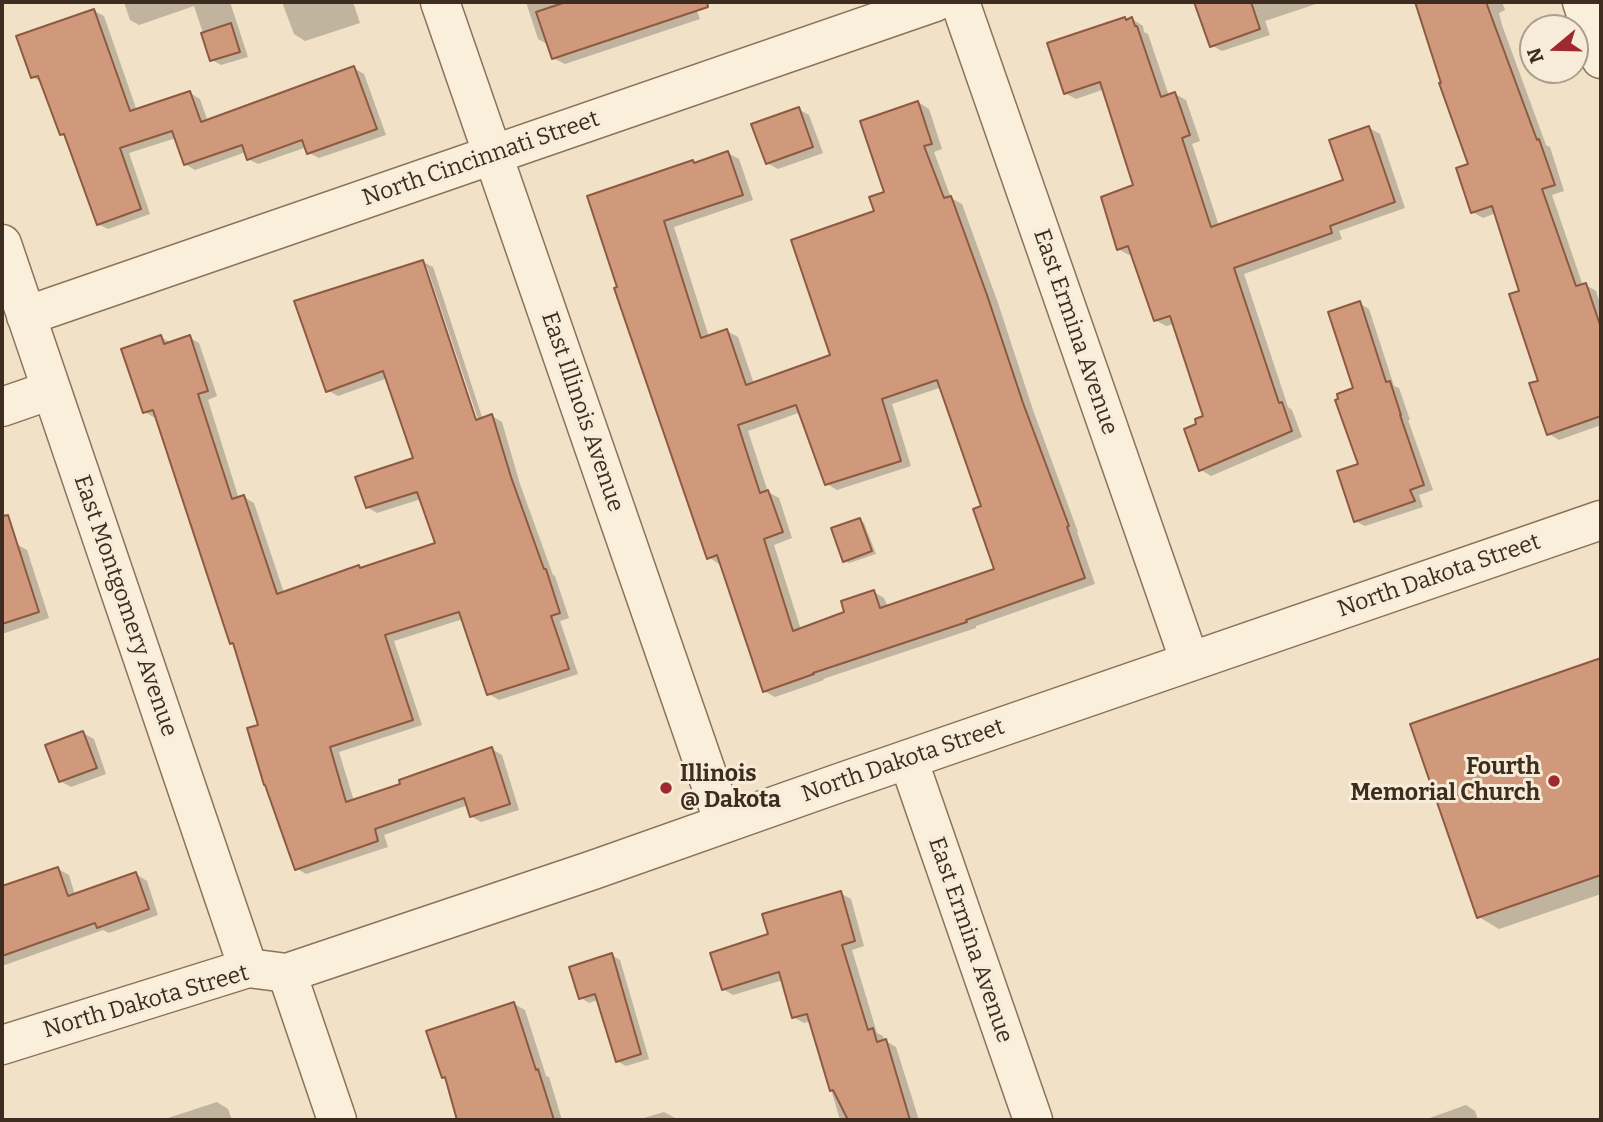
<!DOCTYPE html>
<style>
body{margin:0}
#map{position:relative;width:1603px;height:1122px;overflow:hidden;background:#f0e1c7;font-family:Bitter,serif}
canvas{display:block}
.frame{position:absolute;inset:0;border:4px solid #3d2c1f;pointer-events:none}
.north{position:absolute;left:1519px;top:14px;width:70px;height:70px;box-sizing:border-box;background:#f7ecd7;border:2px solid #ad9f8d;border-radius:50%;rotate:251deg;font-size:19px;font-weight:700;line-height:28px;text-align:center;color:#3d2c1f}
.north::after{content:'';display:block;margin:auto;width:24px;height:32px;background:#9f2931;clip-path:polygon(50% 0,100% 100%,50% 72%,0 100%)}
</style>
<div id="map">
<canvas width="1603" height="1122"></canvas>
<div class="frame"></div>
<div class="north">N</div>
</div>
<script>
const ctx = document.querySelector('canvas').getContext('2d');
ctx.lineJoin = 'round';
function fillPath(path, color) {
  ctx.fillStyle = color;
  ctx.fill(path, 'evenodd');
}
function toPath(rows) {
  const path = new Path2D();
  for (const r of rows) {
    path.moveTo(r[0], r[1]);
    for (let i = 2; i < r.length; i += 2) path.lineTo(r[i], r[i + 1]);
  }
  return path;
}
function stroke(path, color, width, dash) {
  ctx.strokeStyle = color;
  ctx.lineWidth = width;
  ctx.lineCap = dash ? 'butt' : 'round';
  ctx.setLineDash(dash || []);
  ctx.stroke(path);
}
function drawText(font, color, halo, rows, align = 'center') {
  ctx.font = font + ' Bitter,serif';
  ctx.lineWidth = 6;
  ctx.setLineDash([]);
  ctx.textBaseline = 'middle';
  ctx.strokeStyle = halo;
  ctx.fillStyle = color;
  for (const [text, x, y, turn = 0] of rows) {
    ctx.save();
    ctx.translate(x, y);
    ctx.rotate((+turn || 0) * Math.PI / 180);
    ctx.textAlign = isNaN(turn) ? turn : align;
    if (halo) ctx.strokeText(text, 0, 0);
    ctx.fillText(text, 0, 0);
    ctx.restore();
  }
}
const shadow = toPath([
 [124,2,230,2,248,57,221,65,212,60,194,6,139,25,130,20],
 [282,2,353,2,360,23,305,41,294,34],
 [526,2,694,2,700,19,565,64,553,58,549,45,538,39],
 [1196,2,1322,2,1265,21,1270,35,1222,51,1211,45],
 [1417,2,1502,2,1505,10,1499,13,1502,25,1546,145,1550,147,1564,191,1552,195,1583,286,1586,285,1596,291,1601,306,1601,425,1559,440,1549,434,1540,382,1521,292,1496,213,1483,218,1472,212,1471,165],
 [94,11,104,16,137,111,190,93,200,99,208,122,354,68,364,74,386,135,319,158,309,153,307,147,258,164,248,159,246,152,195,170,185,164,176,138,129,153,150,214,108,229,98,224,67,138,61,134,42,83,33,77],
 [310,135,311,138,253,159,253,156],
 [1125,19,1128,21,1132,19,1143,26,1144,32,1148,34,1169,96,1175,94,1186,100,1200,141,1192,144,1219,226,1346,181,1369,128,1380,134,1405,208,1339,231,1342,239,1244,274,1288,407,1292,410,1302,437,1211,476,1201,470,1198,425,1205,417,1174,324,1166,326,1155,320,1133,253,1129,255,1118,249,1136,186,1105,89,1076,99,1065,93],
 [918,102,929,109,942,149,934,152,951,198,962,204,998,303,1033,410,1078,532,1077,532,1095,584,976,626,976,628,823,679,824,680,775,697,764,691,722,563,719,564,708,557,616,289,693,162,696,164,728,153,739,159,753,200,674,227,709,337,727,331,738,337,754,384,832,356,876,212,886,193],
 [942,387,983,507,996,570,888,607,884,598,874,592,846,613,801,630,774,545,792,538,779,498,768,492,748,431,801,412,827,484,837,490,911,466,892,404],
 [798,109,809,115,823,153,778,169,767,163],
 [423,262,433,267,483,420,492,416,502,422,520,484,553,575,555,576,569,618,560,621,578,674,499,700,489,694,463,619,394,641,422,725,339,752,354,801,402,785,492,749,502,755,519,810,481,822,471,816,468,805,384,835,388,847,306,874,296,868,260,726,235,645,231,642,158,417,155,418,145,412,161,337,171,343,189,337,199,343,217,396,208,400,239,499,244,497,254,503,284,593,359,567,363,569,438,544,421,499,377,513,367,507,416,459,388,378,338,396,327,390],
 [423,267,427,267,481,428,477,429],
 [1359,303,1369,309,1394,386,1399,388,1410,420,1408,420,1433,490,1419,495,1423,507,1365,526,1355,521,1360,465,1355,389],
 [860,520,864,523,876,554,849,563,844,561],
 [16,544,27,550,49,618,2,634,2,549],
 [1601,660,1601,894,1499,929,1479,917,1413,725],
 [83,733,94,739,106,774,71,787,60,781],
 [58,869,69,875,75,895,136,874,147,881,158,915,109,933,103,930,2,966,2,888],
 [840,893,851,899,864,946,852,950,877,1033,883,1036,884,1041,886,1041,896,1047,919,1120,840,1120,811,1021,804,1023,793,1017,783,980,733,995,723,989,770,935],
 [612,955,620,960,649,1059,626,1066,617,1061,598,1000,589,1003,581,998],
 [514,1004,525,1010,546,1076,549,1077,562,1120,459,1120,447,1080,443,1077],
 [217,1102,228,1109,232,1120,162,1120],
 [1466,1105,1475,1111,1478,1120,1424,1120],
 [664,1112,675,1118,675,1120,637,1120]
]);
const building = toPath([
 [566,2,707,2,708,7,552,59,536,12,566,2],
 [1194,2,1251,2,1260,29,1210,47,1194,2],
 [1415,2,1486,2,1537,140,1539,139,1555,185,1542,189,1576,286,1586,283,1601,328,1601,416,1547,435,1529,383,1538,381,1509,294,1519,291,1492,206,1471,213,1456,168,1468,164,1439,83,1441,83,1415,2],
 [94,9,130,111,190,91,201,122,354,66,377,129,307,154,302,140,247,160,242,145,184,165,172,131,120,148,141,209,97,225,64,134,60,135,38,76,31,78,16,36,94,9],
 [1125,17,1126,20,1132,17,1135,26,1137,26,1161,97,1175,92,1190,135,1182,138,1211,227,1343,180,1329,140,1369,126,1395,202,1330,226,1332,233,1234,268,1279,403,1282,402,1292,431,1199,471,1184,429,1196,424,1195,419,1203,416,1170,316,1154,321,1128,246,1117,250,1101,197,1133,185,1100,82,1064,94,1047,43,1125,17],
 [231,23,240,52,210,61,201,33,231,23],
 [918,101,932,144,924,146,944,198,951,196,987,295,1023,403,1069,526,1067,527,1085,578,966,620,967,622,813,673,814,674,763,692,717,555,707,559,614,288,617,287,587,196,693,160,694,163,728,151,743,195,664,221,701,338,727,329,746,385,830,355,791,240,874,211,869,197,884,192,860,121,918,101],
 [937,380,981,506,973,509,994,569,880,608,874,590,841,601,844,612,793,631,764,539,783,532,768,490,760,493,738,425,796,405,825,485,901,461,882,399,937,380],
 [799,107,813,147,766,164,751,124,799,107],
 [423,260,476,420,492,414,511,477,544,569,546,569,560,613,551,616,569,669,487,695,459,612,385,635,413,720,330,747,346,802,400,784,399,780,492,747,510,804,470,817,464,798,375,829,378,841,295,870,265,785,264,785,247,728,258,725,233,643,230,644,153,410,143,413,121,349,161,335,164,344,190,335,208,391,198,394,232,499,244,495,277,594,359,565,360,568,435,543,417,492,366,508,355,477,413,458,383,371,326,392,294,301,423,260],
 [1360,301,1386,382,1390,381,1401,415,1400,415,1424,485,1410,490,1415,501,1354,522,1337,471,1358,464,1335,400,1338,399,1337,394,1353,388,1328,312,1360,301],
 [8,515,39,612,2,624,2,516,8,515],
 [860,518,872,551,843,562,831,528,860,518],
 [1601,658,1601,875,1477,918,1410,724,1601,658],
 [83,731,97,768,59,782,45,745,83,731],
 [58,867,68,896,136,872,149,909,97,928,95,923,2,956,2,886,58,867],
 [841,891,855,941,842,945,868,1030,873,1028,877,1042,886,1039,910,1120,848,1120,833,1090,830,1091,807,1014,792,1018,779,972,722,990,710,953,768,934,762,914,841,891],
 [612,953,641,1054,616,1062,595,994,579,999,569,967,612,953],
 [514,1002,536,1070,538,1069,554,1120,457,1120,445,1077,442,1078,426,1031,514,1002]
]);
const minor = toPath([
 [440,2,724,823],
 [960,2,1190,662],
 [1582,2,1601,59],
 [2,244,248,968],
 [26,316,935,2],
 [2,407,51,390],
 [908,759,1033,1120],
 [287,973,337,1120],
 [2,1045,248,968,287,973,593,870,842,782,1601,520]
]);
const markers = [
 [1554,781,7,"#9f2931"],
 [666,788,7,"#9f2931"]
];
const streetNames = [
 ["North Cincinnati Street",481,159,-19],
 ["East Ermina Avenue",1075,332,71],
 ["East Illinois Avenue",582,412,71],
 ["North Dakota Street",1439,576,-19],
 ["East Montgomery Avenue",125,606,71],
 ["North Dakota Street",903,761,-19],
 ["East Ermina Avenue",970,940,71],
 ["North Dakota Street",146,1002,-16]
];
const poiNames = [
 ["Fourth",1540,768],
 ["Memorial Church",1540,794],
 ["Illinois",680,775,"left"],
 ["@ Dakota",680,801,"left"]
];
fillPath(shadow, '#0003');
fillPath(building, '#d0997c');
stroke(building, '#8d5940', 2);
stroke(minor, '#8d725b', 41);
stroke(minor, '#faefdb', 38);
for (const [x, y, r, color] of markers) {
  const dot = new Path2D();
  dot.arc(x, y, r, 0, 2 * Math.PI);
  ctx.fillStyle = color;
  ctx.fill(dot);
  stroke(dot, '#f7ecd7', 2.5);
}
drawText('23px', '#3d2c1f', '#f7ecd7', streetNames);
drawText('bold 23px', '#3d2c1f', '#f7ecd7', poiNames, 'right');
</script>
